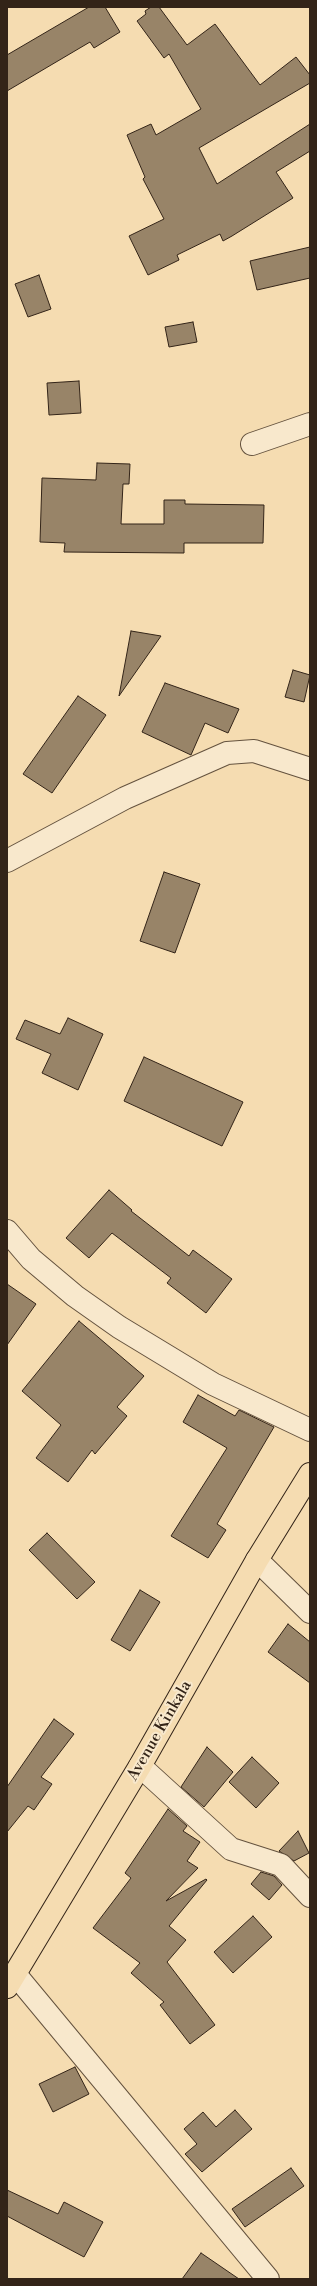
<!DOCTYPE html>
<style>
body{margin:0}
#map{position:relative;width:317px;height:2286px;overflow:hidden;background:#f5dcb1;font-family:"Libre Bodoni",serif}
canvas{display:block}
.frame{position:absolute;inset:0;border:8px solid #332418;pointer-events:none}
</style>
<div id="map">
<canvas width="317" height="2286"></canvas>
<div class="frame"></div>
</div>
<script>
const ctx = document.querySelector('canvas').getContext('2d');
ctx.lineJoin = 'round';
function fillPath(path, color) {
  ctx.fillStyle = color;
  ctx.fill(path, 'evenodd');
}
function toPath(rows) {
  const path = new Path2D();
  for (const r of rows) {
    path.moveTo(r[0], r[1]);
    for (let i = 2; i < r.length; i += 2) path.lineTo(r[i], r[i + 1]);
  }
  return path;
}
function stroke(path, color, width, dash) {
  ctx.strokeStyle = color;
  ctx.lineWidth = width;
  ctx.lineCap = dash ? 'butt' : 'round';
  ctx.setLineDash(dash || []);
  ctx.stroke(path);
}
function drawText(font, color, halo, rows, align = 'center') {
  ctx.font = font + ' "Libre Bodoni",serif';
  ctx.lineWidth = 4;
  ctx.setLineDash([]);
  ctx.textBaseline = 'middle';
  ctx.strokeStyle = halo;
  ctx.fillStyle = color;
  for (const [text, x, y, turn = 0] of rows) {
    ctx.save();
    ctx.translate(x, y);
    ctx.rotate((+turn || 0) * Math.PI / 180);
    ctx.textAlign = isNaN(turn) ? turn : align;
    if (halo) ctx.strokeText(text, 0, 0);
    ctx.fillText(text, 0, 0);
    ctx.restore();
  }
}
const building = toPath([
 [89,7,105,7,120,32,94,48,90,42,7,91,7,55,89,7],
 [151,7,159,7,187,45,215,24,260,85,296,57,310,75,310,83,199,148,217,184,310,124,310,151,276,172,293,198,232,236,223,241,220,234,177,255,179,260,148,275,129,236,164,219,143,179,145,177,127,135,151,124,156,135,201,109,169,54,164,58,137,21,146,14,145,11,151,7],
 [310,247,310,278,257,290,250,261,310,247],
 [39,275,51,309,28,317,15,284,39,275],
 [193,322,197,342,169,347,165,327,193,322],
 [79,381,81,413,49,415,47,383,79,381],
 [97,463,130,464,129,484,123,484,121,524,164,524,164,500,185,500,185,504,264,505,263,543,184,543,184,553,64,552,65,543,40,542,42,478,96,480,97,463],
 [131,631,161,636,119,696,131,631],
 [293,670,310,675,304,702,285,697,293,670],
 [165,683,239,709,228,733,205,723,191,755,142,732,165,683],
 [78,696,106,715,52,793,23,774,78,696],
 [164,872,200,884,175,953,140,941,164,872],
 [68,1018,103,1034,78,1090,42,1073,51,1054,16,1039,25,1020,60,1034,68,1018],
 [144,1057,243,1102,222,1146,124,1101,144,1057],
 [109,1190,132,1210,131,1211,189,1256,193,1250,232,1279,206,1313,167,1283,171,1278,112,1233,89,1258,66,1238,109,1190],
 [7,1284,36,1304,7,1345,7,1284],
 [79,1321,144,1376,117,1407,127,1416,95,1454,92,1450,68,1482,36,1458,61,1425,22,1391,79,1321],
 [198,1395,235,1416,239,1410,274,1427,217,1524,226,1530,208,1558,171,1536,227,1448,183,1422,198,1395],
 [47,1533,95,1582,77,1599,29,1550,47,1533],
 [140,1590,160,1602,130,1651,111,1640,140,1590],
 [288,1624,310,1642,310,1683,268,1652,288,1624],
 [54,1719,74,1734,41,1777,52,1784,34,1810,28,1806,7,1832,7,1787,54,1719],
 [207,1747,233,1772,204,1807,181,1787,207,1747],
 [252,1757,279,1783,256,1808,229,1782,252,1757],
 [168,1809,187,1826,183,1831,200,1842,187,1861,198,1868,166,1901,206,1879,207,1880,169,1926,186,1940,167,1962,215,2025,190,2044,160,2005,164,2002,131,1973,140,1963,93,1928,131,1878,125,1873,168,1809],
 [298,1831,309,1853,294,1861,279,1851,298,1831],
 [261,1872,274,1876,282,1885,269,1900,251,1884,261,1872],
 [253,1916,272,1937,233,1973,214,1952,253,1916],
 [75,2067,89,2094,53,2112,39,2084,75,2067],
 [235,2110,252,2129,202,2172,185,2154,197,2144,184,2129,203,2112,216,2127,235,2110],
 [291,2168,304,2186,245,2227,232,2209,291,2168],
 [7,2190,58,2214,64,2202,103,2222,84,2257,7,2216,7,2190],
 [201,2253,239,2279,182,2279,201,2253]
]);
const minor = toPath([
 [252,444,310,424],
 [7,861,125,798,227,753,254,751,310,769],
 [7,1231,31,1259,75,1296,119,1327,213,1384,310,1430],
 [257,1560,310,1612],
 [140,1766,231,1849,281,1865,310,1896],
 [15,1974,268,2279]
]);
const major = toPath([
 [7,1987,140,1766,257,1560,310,1474]
]);
const streetNames = [
 ["Avenue Kinkala",160,1731,-60]
];
fillPath(building, '#988468');
stroke(building, '#332418', 1);
stroke(minor, '#64523e', 24);
stroke(major, '#332418', 24);
stroke(minor, '#f8e8cc', 22);
stroke(major, '#f5dcb1', 22);
drawText('16px', '#332418', '#f8e8cc', streetNames);
</script>
